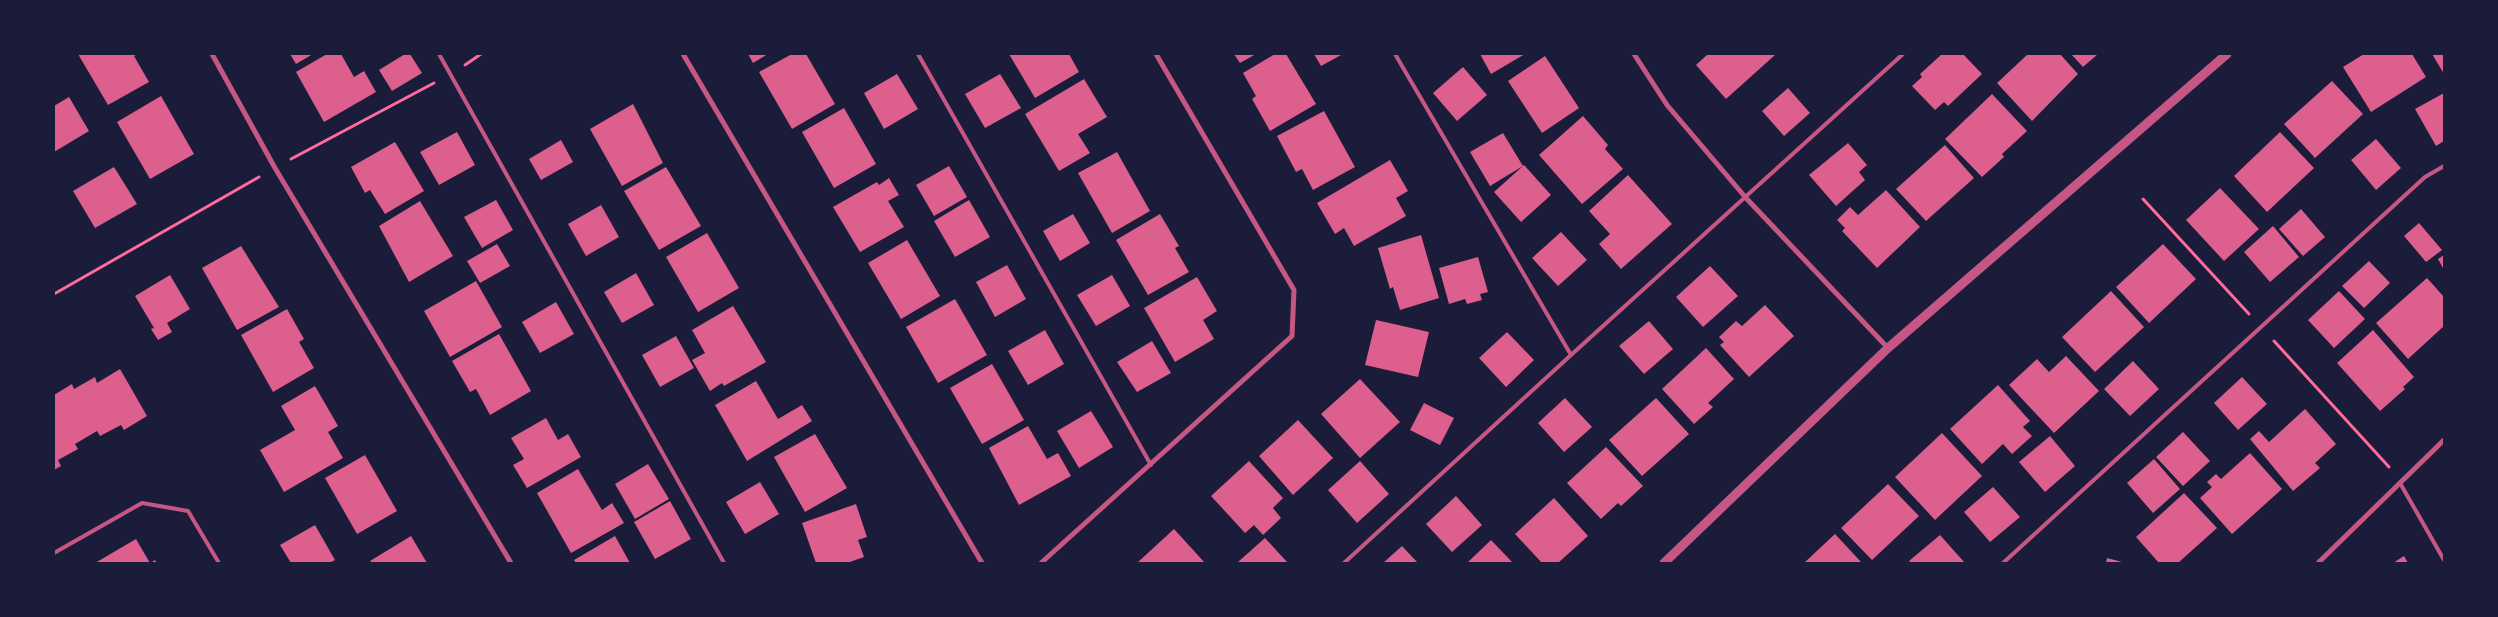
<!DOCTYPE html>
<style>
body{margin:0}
#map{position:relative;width:2498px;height:617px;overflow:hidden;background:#1b1b3a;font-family:Poppins,sans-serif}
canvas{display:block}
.frame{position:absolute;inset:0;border:55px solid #1b1b3a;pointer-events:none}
</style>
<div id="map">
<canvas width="2498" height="617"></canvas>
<div class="frame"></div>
</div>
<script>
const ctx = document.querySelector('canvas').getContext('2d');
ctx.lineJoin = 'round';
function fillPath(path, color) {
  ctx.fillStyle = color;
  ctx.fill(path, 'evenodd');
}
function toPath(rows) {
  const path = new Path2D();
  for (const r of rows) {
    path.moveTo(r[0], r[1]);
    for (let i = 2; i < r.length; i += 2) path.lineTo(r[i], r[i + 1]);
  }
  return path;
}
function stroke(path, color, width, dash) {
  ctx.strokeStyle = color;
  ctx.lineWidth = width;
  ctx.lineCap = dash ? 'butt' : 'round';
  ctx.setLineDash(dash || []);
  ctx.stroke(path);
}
const building = toPath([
 [78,54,138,54,134,56,149,82,108,105],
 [290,54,313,54,296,64],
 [327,54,341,54,354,77,364,71,376,92,324,122,296,72],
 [405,54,410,54,422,73,392,91,379,70],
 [748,54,768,54,753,63],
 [792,54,806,54,835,104,792,129,759,72],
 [1009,54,1069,54,1079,72,1035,98],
 [1234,54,1256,54,1240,63],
 [1275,54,1286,54,1316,104,1270,131,1252,99,1256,96,1243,73],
 [1314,54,1343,54,1321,66],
 [1480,54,1525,54,1491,74],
 [1708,54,1773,54,1775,55,1726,99,1696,65],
 [1942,54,1963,54,1982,74,1948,106,1944,102,1935,110,1912,86,1922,77,1920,74],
 [2028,54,2060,54,2078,74,2032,121,1997,83],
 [2071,54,2098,54,2083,67],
 [2364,54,2412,54,2426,77,2371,112,2343,67],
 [2432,54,2444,54,2444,74],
 [1545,56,1579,108,1542,133,1508,81],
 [1463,67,1487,95,1457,121,1433,93],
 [897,74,918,109,884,129,864,93],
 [1000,74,1021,108,985,128,965,94],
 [1084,79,1107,117,1078,134,1090,153,1059,171,1025,114],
 [2332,81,2363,114,2315,158,2284,124],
 [1788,88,1810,113,1784,136,1762,111],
 [2444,93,2444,141,2436,146,2415,109],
 [1992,94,2027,131,2002,154,2004,157,1982,177,1945,139],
 [161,96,194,154,150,179,117,122],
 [69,97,89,131,54,152,54,106],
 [633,104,663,163,622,186,590,129],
 [844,108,876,164,834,188,802,132],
 [1324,111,1355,167,1313,190,1302,169,1296,172,1277,136],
 [1583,116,1608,145,1605,149,1623,169,1582,204,1539,155],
 [457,132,475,165,439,185,420,152],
 [2280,132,2314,168,2267,212,2234,176],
 [1503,133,1523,166,1490,186,1470,152],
 [2376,139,2401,168,2376,190,2351,160],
 [561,140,573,162,541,180,529,159],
 [395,142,424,191,385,214,370,190,365,193,351,167],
 [1848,143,1867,165,1859,172,1865,180,1836,206,1809,175],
 [1945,145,1974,178,1926,221,1896,189],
 [1117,152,1150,211,1112,233,1078,173],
 [1390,160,1408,191,1396,198,1406,216,1354,246,1344,228,1335,234,1317,203],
 [1524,165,1551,195,1521,222,1494,192],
 [949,166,967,197,934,216,916,185],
 [114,167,137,204,95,228,73,191],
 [666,167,701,226,659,250,624,191],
 [1628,175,1672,224,1621,269,1599,244,1610,234,1589,211],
 [889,178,899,195,888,201,904,227,860,252,833,207,877,182,879,185],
 [2220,188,2259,229,2224,261,2186,220],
 [1886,190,1920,227,1877,268,1842,231,1845,228,1837,220,1850,207,1858,215],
 [496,200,513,230,482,248,464,217],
 [969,200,990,237,955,257,934,221],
 [420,201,453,256,409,282,379,226],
 [601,205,619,237,586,256,568,224],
 [2301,209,2325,237,2303,256,2279,229],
 [1073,214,1090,243,1060,261,1043,231],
 [1160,214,1179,246,1175,248,1189,272,1148,295,1116,240],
 [2419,223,2442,250,2426,262,2404,236],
 [2273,226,2299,257,2270,282,2244,252],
 [1561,232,1587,260,1558,286,1532,258],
 [707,233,739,288,698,312,666,257],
 [1421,235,1439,298,1400,310,1393,287,1390,289,1378,248],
 [907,240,940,296,901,319,868,263],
 [497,244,510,266,480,283,467,261],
 [2163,244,2196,279,2149,323,2116,287],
 [241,246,279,307,237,330,202,268],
 [2444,255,2444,270,2438,259],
 [1478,257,1488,292,1480,294,1482,300,1467,304,1465,299,1449,304,1439,268],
 [2369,261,2390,283,2364,308,2342,286],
 [1007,265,1026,299,995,317,976,282],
 [1710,266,1738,296,1703,327,1676,297],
 [636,273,654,305,622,323,604,292],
 [170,275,190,309,167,323,172,332,158,340,151,329,154,328,135,296],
 [1112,275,1130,306,1096,326,1077,295],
 [1197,277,1217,311,1203,320,1214,339,1175,362,1144,308],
 [2427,278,2444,297,2444,326,2408,359,2376,323],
 [476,281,502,327,450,357,424,311],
 [2111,291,2144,327,2095,372,2062,337],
 [2339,291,2365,319,2334,348,2308,320],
 [955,299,987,355,938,383,906,327],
 [556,302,574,334,540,353,522,322],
 [1765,305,1794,336,1749,377,1720,345,1724,342,1719,337,1736,321,1742,326],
 [733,306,766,362,724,386,722,383,710,391,692,360,705,353,692,330],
 [287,309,304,339,299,342,314,368,273,392,241,335],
 [1376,320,1429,332,1418,377,1365,365],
 [1649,321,1673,349,1644,374,1619,346],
 [1045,330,1064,364,1028,385,1008,351],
 [2373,330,2414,377,2403,387,2405,389,2380,411,2337,363],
 [1507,332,1534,360,1506,387,1479,358],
 [499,334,531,391,490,415,476,389,470,392,452,361],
 [676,336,694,368,660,387,642,355],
 [1152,341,1171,373,1137,392,1117,362],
 [1706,348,1734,379,1708,403,1713,407,1694,424,1662,389],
 [2066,356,2099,391,2054,433,2009,385,2037,359,2049,372],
 [2133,361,2159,389,2130,416,2104,389],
 [992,364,1024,420,982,444,950,388],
 [120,369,147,416,124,430,121,425,100,436,97,431,75,444,78,449,58,460,61,466,54,470,54,395,72,384,74,389,95,377,97,383],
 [2242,377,2267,404,2238,430,2214,403],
 [1360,379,1400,422,1360,458,1321,414],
 [756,381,778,419,802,405,812,421,747,461,715,405],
 [1998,385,2030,421,2023,427,2032,436,2012,454,2003,444,1982,464,1950,429],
 [315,386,338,426,328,432,343,458,284,492,260,450,295,430,281,406],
 [1565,398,1592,427,1564,452,1538,423],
 [1656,398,1689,434,1642,476,1609,440],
 [1424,403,1454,418,1440,445,1410,430],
 [2305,409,2336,444,2315,463,2320,468,2293,491,2250,439,2259,431,2269,442],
 [1091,411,1113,447,1079,468,1057,431],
 [546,418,558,440,568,434,581,457,527,488,513,465,524,459,511,438],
 [1298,420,1333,458,1293,495,1259,456],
 [1028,426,1047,459,1058,453,1071,476,1019,505,989,448],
 [2183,432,2210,461,2183,486,2156,457],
 [1942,433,1982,476,1935,520,1895,477],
 [815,434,847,488,805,512,774,457],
 [2050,436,2075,466,2045,492,2019,462],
 [1606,447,1643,486,1621,506,1618,503,1601,519,1567,483],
 [2250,453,2282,489,2232,534,2200,498,2212,487,2207,482,2216,474,2221,479],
 [365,455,397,511,357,534,325,478],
 [2154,459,2180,489,2153,513,2127,483],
 [1249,461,1283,498,1273,508,1281,518,1263,535,1254,525,1245,533,1211,496],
 [1360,461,1389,494,1357,523,1328,490],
 [648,464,669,499,635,519,615,484],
 [578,469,602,510,612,503,624,523,571,553,537,493],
 [760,482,779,514,745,534,726,502],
 [1888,484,1919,516,1872,560,1841,528],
 [1993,487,2020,517,1990,542,1964,512],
 [2184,493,2217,528,2178,563,2159,563,2136,537],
 [1456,496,1482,525,1452,552,1426,524],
 [1554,498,1588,536,1558,563,1542,563,1515,534],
 [670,501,691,539,655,559,634,522],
 [856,504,867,537,858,540,864,557,847,563,816,563,802,523],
 [315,525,335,560,329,563,291,563,280,545],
 [1174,529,1205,563,1137,563],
 [1835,534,1862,563,1804,563],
 [1940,535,1965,563,1911,563,1909,561],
 [411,536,427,563,372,563,370,561],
 [615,536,630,563,576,563,574,560],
 [1265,538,1288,563,1239,563,1238,562],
 [136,539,150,563,155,560,157,563,95,563],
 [1491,540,1513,563,1467,563],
 [1402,546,1418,563,1383,563],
 [2404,556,2408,563,2393,563],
 [2107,558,2126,563,2106,563]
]);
const path = toPath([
 [465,65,481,54],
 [291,159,434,83],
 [2143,199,2249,314],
 [54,294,259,177],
 [2274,341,2389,467]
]);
const service = toPath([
 [439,54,724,563],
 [918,54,1151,465],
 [1395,54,1571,355,1903,54],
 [2400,483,2444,560],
 [54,553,142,503,188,511,219,563],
 [1344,563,1571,355],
 [2003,563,2425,177,2444,166]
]);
const minor = toPath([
 [212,54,275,168,511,563],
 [683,54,982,563],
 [1634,54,1667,105,1746,198,1888,348],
 [1041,563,1292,336,1294,290,1156,54],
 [2318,563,2444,440]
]);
const tertiary = toPath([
 [1664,563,1888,348,2227,54]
]);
fillPath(building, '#dd5f8e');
stroke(path, '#ff6b9d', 3);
stroke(service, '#c65784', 4);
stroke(minor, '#c65784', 5);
stroke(tertiary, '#c65784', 9);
</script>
